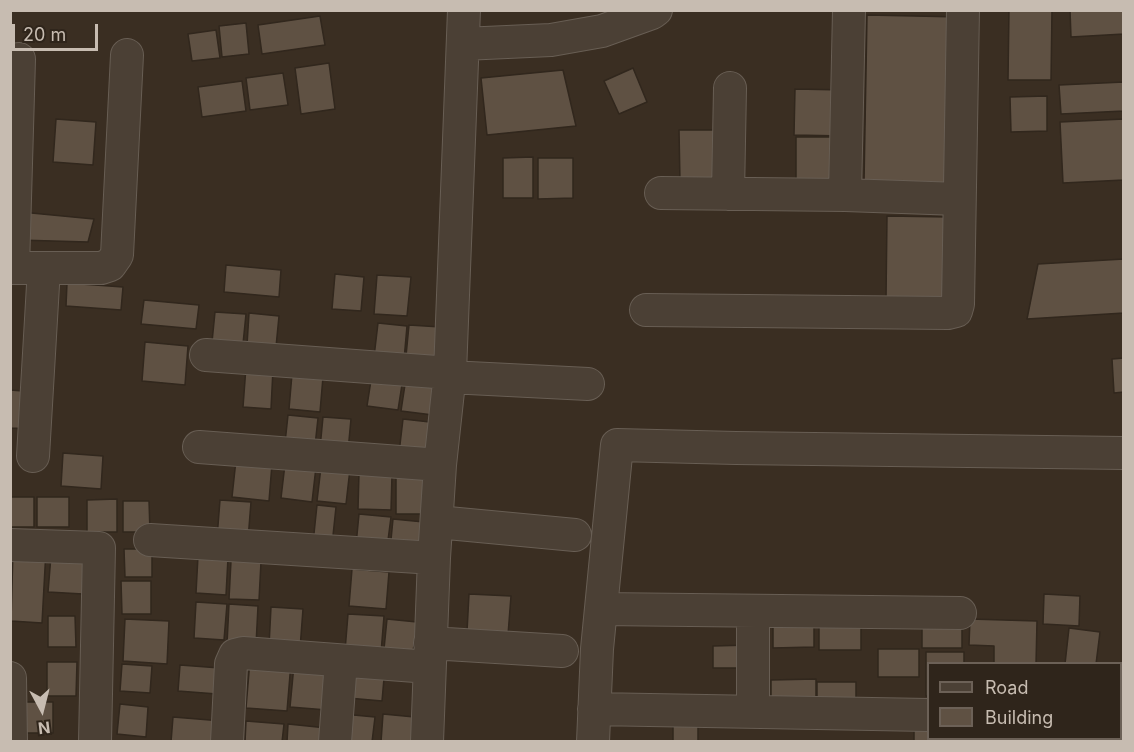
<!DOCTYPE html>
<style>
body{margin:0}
#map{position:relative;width:1134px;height:752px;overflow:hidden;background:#3a2e22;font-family:Inter,sans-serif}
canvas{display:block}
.frame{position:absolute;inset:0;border:12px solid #c7bcb1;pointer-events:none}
.legend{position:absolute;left:927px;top:662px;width:195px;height:78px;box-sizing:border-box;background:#2f251b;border:2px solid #6c6157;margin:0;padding:8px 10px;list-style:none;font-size:18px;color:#c7bcb1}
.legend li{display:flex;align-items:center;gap:12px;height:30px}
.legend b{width:30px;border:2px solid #6c6157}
.north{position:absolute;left:12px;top:680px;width:60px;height:60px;-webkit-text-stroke:4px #2f251b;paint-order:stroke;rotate:173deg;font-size:16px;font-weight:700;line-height:24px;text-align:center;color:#c7bcb1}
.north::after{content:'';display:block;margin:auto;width:21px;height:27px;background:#c7bcb1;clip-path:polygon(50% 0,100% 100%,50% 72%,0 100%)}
.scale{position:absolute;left:12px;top:24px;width:86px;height:27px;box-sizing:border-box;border:3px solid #c7bcb1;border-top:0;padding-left:8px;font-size:18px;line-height:21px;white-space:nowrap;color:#c7bcb1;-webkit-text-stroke:4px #2f251b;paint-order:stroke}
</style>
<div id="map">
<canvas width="1134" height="752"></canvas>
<div class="frame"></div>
<ul class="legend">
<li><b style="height:8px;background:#4b4035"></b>Road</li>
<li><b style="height:16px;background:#5f5143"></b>Building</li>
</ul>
<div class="north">N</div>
<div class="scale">20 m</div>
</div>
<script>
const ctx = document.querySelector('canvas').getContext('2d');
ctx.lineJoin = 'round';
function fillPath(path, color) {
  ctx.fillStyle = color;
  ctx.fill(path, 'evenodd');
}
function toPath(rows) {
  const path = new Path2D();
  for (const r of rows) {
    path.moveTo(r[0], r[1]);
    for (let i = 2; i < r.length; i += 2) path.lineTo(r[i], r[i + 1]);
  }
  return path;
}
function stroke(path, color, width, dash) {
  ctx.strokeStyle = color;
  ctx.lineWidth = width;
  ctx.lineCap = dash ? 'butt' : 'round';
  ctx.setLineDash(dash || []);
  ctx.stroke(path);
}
const building = toPath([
 [1009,10,1052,10,1051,80,1008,80,1009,10],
 [1070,10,1124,10,1124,34,1071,37,1070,10],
 [867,15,961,17,958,185,864,183,867,15],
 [320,16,325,45,262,54,258,25,320,16],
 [246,23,249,54,222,57,219,26,246,23],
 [216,30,220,58,192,61,188,34,216,30],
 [329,63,335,109,301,114,295,68,329,63],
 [633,68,647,102,619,114,604,81,633,68],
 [563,70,576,126,487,135,481,78,563,70],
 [283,73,288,105,250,110,246,78,283,73],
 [242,81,246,111,202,117,198,87,242,81],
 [1124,82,1124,111,1061,114,1059,85,1124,82],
 [795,89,844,90,843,136,794,135,795,89],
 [1047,96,1047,131,1011,132,1010,97,1047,96],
 [56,119,96,122,93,165,53,162,56,119],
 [1124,119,1124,180,1063,183,1060,122,1124,119],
 [679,130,723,130,723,182,680,182,679,130],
 [796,137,840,137,840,181,796,182,796,137],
 [533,157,533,198,503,198,503,158,533,157],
 [538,158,573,158,573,198,538,199,538,158],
 [21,212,94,219,88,242,18,240,21,212],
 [887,216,949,217,947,301,886,299,887,216],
 [1124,259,1124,313,1027,319,1038,264,1124,259],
 [226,265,281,270,279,297,224,292,226,265],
 [335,274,364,277,361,311,332,309,335,274],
 [377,275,411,277,407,316,374,314,377,275],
 [67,283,123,287,121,310,66,306,67,283],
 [144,300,199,305,196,329,141,324,144,300],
 [215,312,246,314,243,344,212,342,215,312],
 [249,313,279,316,276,347,247,345,249,313],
 [378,323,407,326,404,360,374,357,378,323],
 [409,325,441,327,439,359,406,356,409,325],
 [145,342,188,346,185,385,142,381,145,342],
 [1124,358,1124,392,1114,393,1112,359,1124,358],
 [246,367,273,369,271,409,243,407,246,367],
 [292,374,323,377,320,412,289,409,292,374],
 [372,374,403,378,398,410,367,406,372,374],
 [406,378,437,382,433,415,401,411,406,378],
 [10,390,36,392,33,429,10,428,10,390],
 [288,415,318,418,315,446,285,443,288,415],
 [323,417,351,419,348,451,320,448,323,417],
 [403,419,430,422,427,456,399,453,403,419],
 [63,453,103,456,101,489,61,486,63,453],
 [236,460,272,464,269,501,232,497,236,460],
 [285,464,316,467,312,502,281,498,285,464],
 [321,467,350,469,346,504,317,501,321,467],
 [359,473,392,475,391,510,358,509,359,473],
 [396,474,430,475,429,514,396,514,396,474],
 [10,497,34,497,34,527,10,527,10,497],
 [37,497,69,497,69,527,37,527,37,497],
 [117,499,117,532,87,532,87,500,117,499],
 [220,500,251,502,248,540,217,538,220,500],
 [123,501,149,501,150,532,123,532,123,501],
 [317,505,336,507,332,545,313,543,317,505],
 [359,514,391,517,387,548,356,545,359,514],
 [393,519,424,522,421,553,390,550,393,519],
 [124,549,152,549,152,577,125,577,124,549],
 [13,550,46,550,42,623,11,621,13,550],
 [51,556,85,558,83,594,48,592,51,556],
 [198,556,228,558,226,595,196,593,198,556],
 [231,561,261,562,259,600,229,599,231,561],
 [352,569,389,572,386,609,349,606,352,569],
 [121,581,151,581,151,614,122,614,121,581],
 [469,594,511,596,508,635,467,632,469,594],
 [1044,594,1080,596,1079,626,1043,624,1044,594],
 [196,602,227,604,224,640,194,638,196,602],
 [229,604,258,606,256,645,227,644,229,604],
 [271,607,303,609,300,649,269,646,271,607],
 [348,614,384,616,381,653,345,651,348,614],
 [48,616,75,616,76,647,48,647,48,616],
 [814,618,814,647,773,648,773,619,814,618],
 [125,619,169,621,167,664,123,661,125,619],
 [387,619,417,622,413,652,384,649,387,619],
 [922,619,962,619,962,648,922,648,922,619],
 [970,619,1037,621,1036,664,994,664,994,646,969,645,970,619],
 [819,620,861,620,861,650,819,650,819,620],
 [1069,628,1100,632,1096,664,1065,664,1069,628],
 [750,645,750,668,713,668,713,646,750,645],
 [878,649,919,649,919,677,878,677,878,649],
 [926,652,964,652,964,664,928,664,928,696,926,696,926,652],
 [250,660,291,663,287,711,246,708,250,660],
 [47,662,77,662,76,696,47,696,47,662],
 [122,664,152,666,150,693,120,691,122,664],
 [351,664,385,667,382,701,348,698,351,664],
 [180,665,220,668,217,694,178,691,180,665],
 [294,665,331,668,327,710,290,707,294,665],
 [816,679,816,705,771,705,771,680,816,679],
 [817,682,856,682,856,706,817,706,817,682],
 [23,702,53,702,53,733,23,733,23,702],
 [120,704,148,707,146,737,117,734,120,704],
 [343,714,375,717,372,742,340,742,343,714],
 [383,714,425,718,422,742,381,742,383,714],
 [173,717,222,721,220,742,171,742,173,717],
 [246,721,284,724,282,742,245,742,246,721],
 [673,722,698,722,698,742,673,742,673,722],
 [288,724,327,728,325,742,287,742,288,724],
 [914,724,928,724,928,738,941,738,941,742,914,742,914,724],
 [944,738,976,738,976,742,944,742,944,738]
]);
const minor = toPath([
 [463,44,551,40,602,31,652,13,656,10],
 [661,193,845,195,959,199],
 [728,194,730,88],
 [845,195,849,10],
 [10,268,101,268,110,265,117,255,127,55],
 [13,268,19,59],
 [646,310,948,313,956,311,958,304,963,10],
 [206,355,450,373],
 [449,377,588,384],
 [199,447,440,465],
 [33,456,44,268],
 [437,522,575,535],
 [150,540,434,558],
 [10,545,99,548,95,742],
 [601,609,960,613],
 [753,611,753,712],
 [430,643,562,651],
 [10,678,11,742],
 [594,709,928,715],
 [227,742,231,664,235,655,243,653,429,667],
 [335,742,341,661],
 [427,742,434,558,440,465,450,373,464,10],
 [593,742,597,649,617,445,736,448,1124,453]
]);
fillPath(building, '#5f5143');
stroke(building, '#31271d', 1.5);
stroke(minor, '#685e54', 34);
stroke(minor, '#4b4035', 32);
</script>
